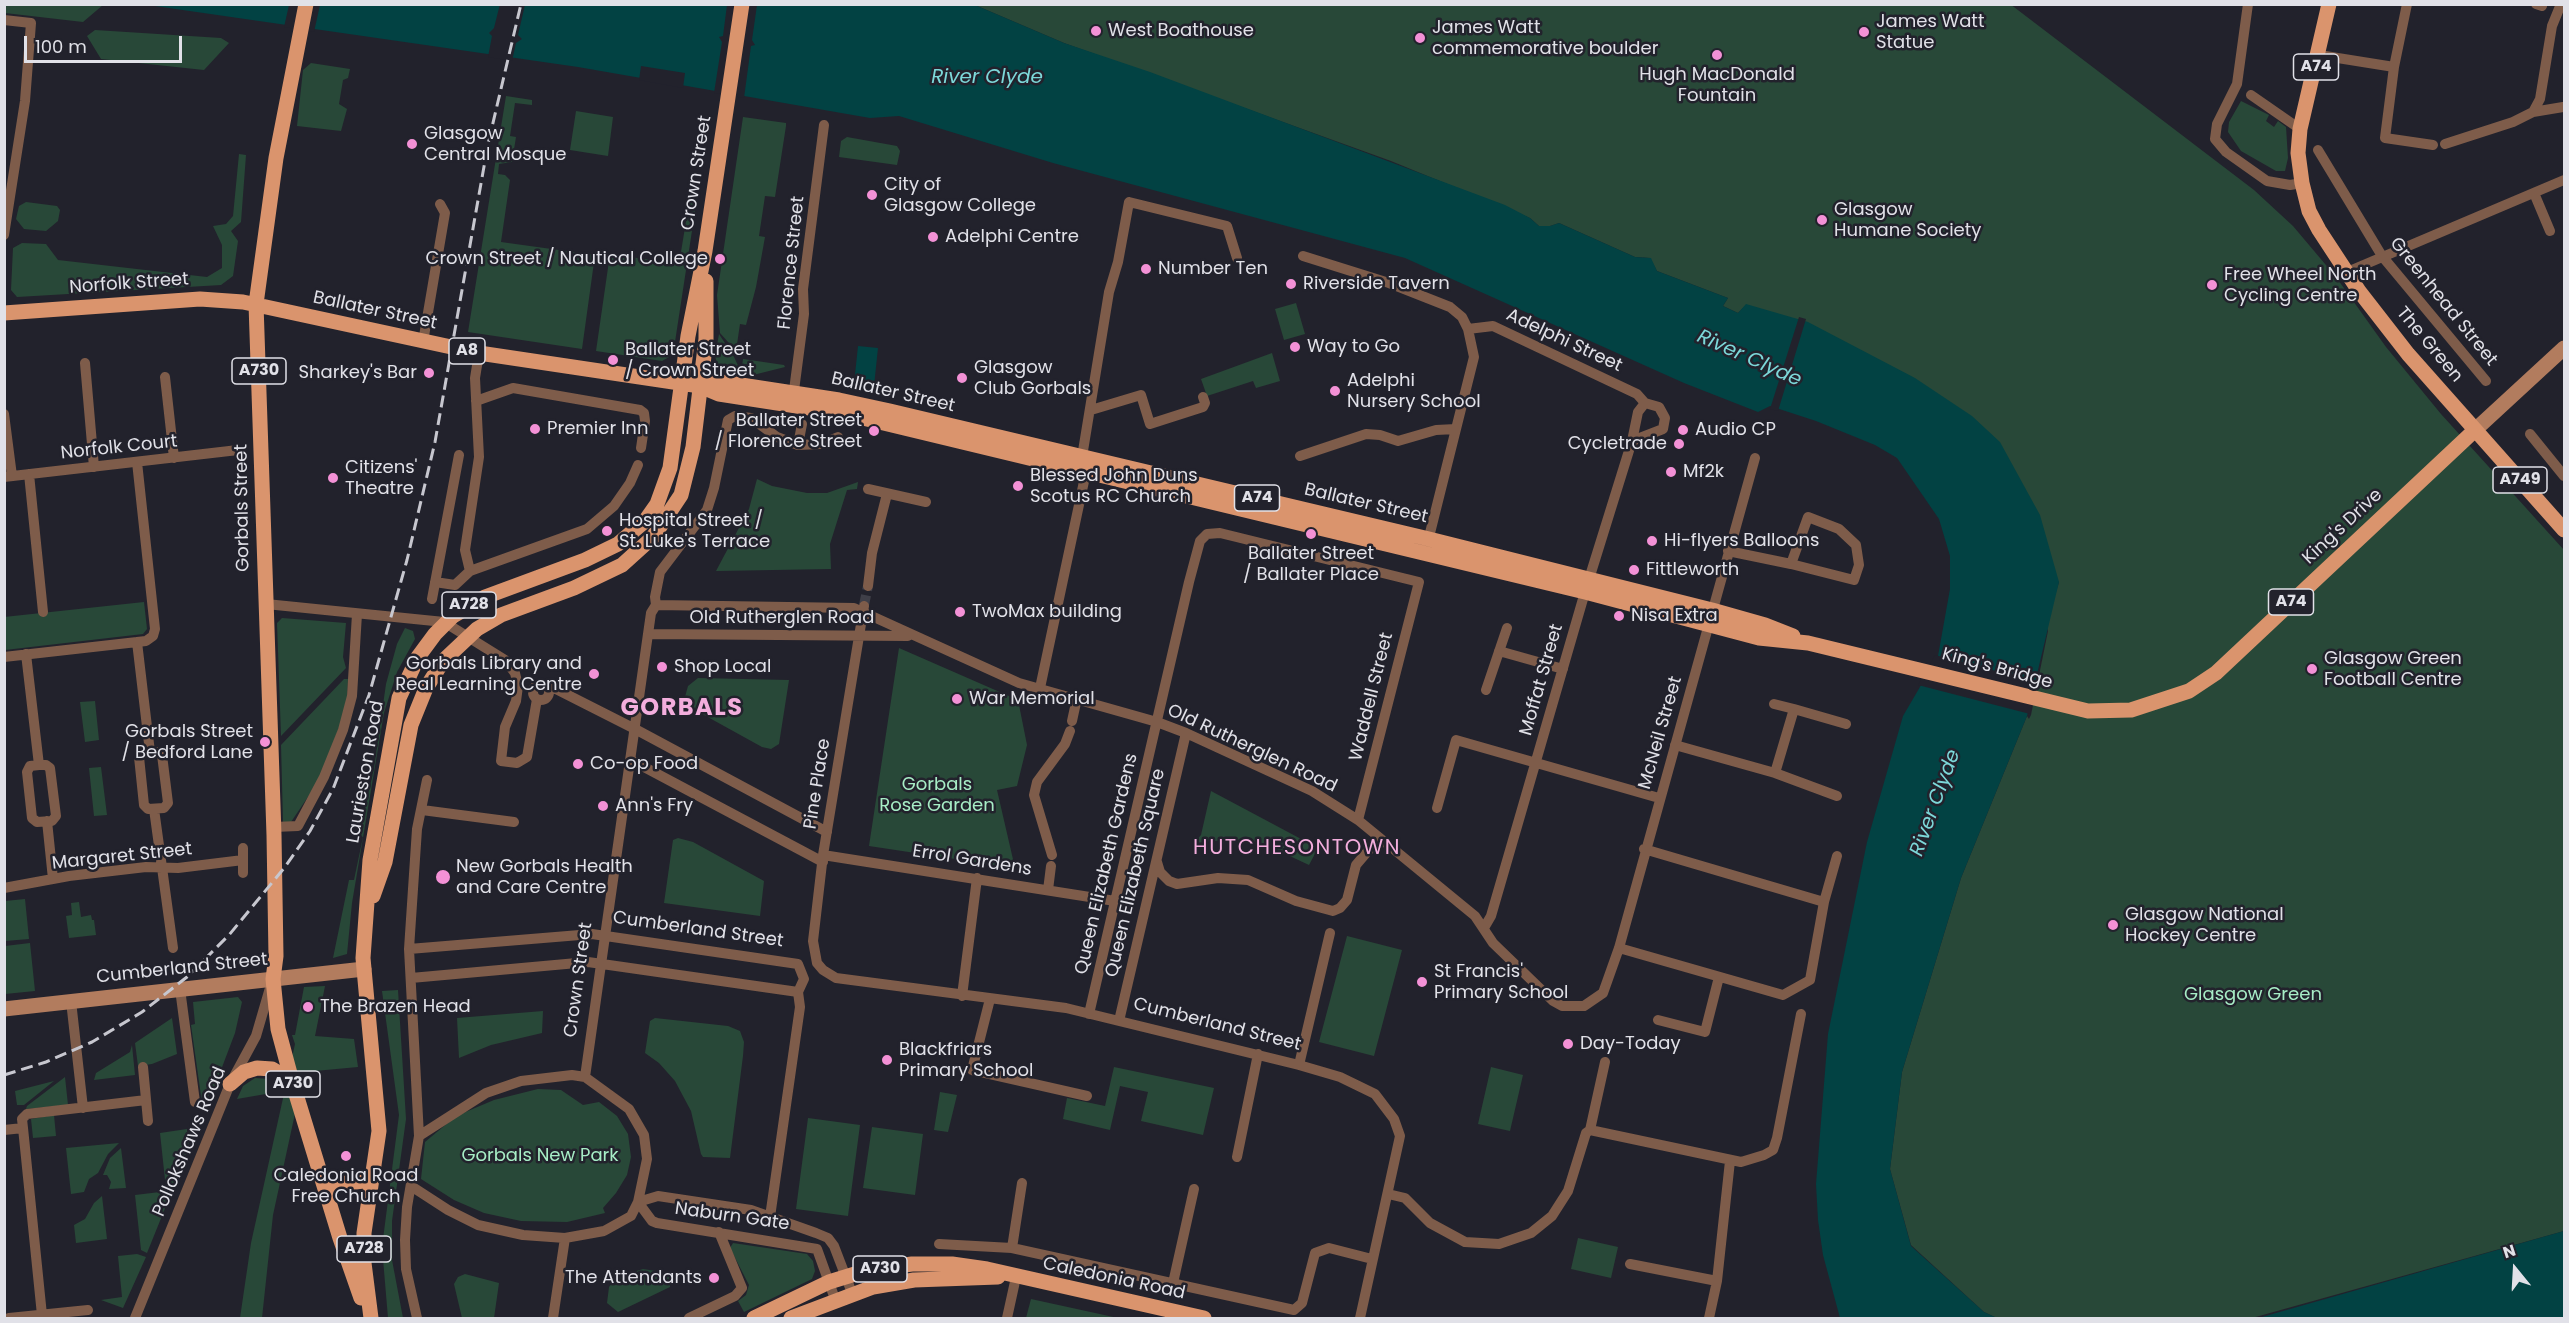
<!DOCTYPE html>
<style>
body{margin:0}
#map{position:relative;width:2569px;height:1323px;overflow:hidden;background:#22222c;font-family:Poppins,sans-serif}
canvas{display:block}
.frame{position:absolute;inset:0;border:6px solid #e1e1e8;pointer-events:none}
.north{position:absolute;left:2485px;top:1239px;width:60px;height:60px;-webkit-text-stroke:4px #22222c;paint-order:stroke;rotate:342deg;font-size:16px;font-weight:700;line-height:24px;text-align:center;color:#e1e1e8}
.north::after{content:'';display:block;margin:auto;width:21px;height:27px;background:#e1e1e8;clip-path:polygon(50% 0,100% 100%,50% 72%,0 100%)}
.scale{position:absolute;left:24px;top:36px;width:158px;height:27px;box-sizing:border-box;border:3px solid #e1e1e8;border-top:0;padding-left:8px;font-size:18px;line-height:21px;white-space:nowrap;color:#e1e1e8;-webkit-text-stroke:4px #22222c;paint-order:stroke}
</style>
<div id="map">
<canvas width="2569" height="1323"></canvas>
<div class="frame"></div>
<div class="north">N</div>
<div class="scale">100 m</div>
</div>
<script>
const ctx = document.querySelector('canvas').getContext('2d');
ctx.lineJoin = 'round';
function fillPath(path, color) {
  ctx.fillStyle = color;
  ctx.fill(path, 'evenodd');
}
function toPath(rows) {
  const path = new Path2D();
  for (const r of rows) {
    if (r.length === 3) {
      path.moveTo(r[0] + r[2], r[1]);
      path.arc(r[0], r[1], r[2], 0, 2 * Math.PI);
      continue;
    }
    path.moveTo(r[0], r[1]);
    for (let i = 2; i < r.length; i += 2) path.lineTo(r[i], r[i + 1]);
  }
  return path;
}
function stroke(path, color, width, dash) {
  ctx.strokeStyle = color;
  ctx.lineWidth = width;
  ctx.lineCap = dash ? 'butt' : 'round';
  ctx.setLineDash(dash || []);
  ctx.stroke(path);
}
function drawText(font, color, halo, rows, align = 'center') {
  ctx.font = font + ' Poppins,sans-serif';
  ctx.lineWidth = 5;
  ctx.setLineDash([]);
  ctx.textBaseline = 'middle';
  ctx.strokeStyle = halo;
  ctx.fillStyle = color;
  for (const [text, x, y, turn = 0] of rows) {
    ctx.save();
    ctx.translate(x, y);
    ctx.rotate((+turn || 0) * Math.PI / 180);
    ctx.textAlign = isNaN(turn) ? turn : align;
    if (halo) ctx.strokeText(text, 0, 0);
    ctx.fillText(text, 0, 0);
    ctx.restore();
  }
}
const green = toPath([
 [2010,4,2254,190,2293,226,2336,277,2386,347,2441,414,2564,550,2564,1231,2252,1318,1997,1318,1984,1312,1911,1245,1890,1169,1902,1072,1961,878,2027,716,2029,719,2031,715,2048,631,2046,624,2059,582,1746,305,1738,313,1723,306,1728,298,1657,271,1650,258,1635,257,1559,223,1550,226,1539,226,1530,218,1391,161,1064,43,975,5],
 [4,5,5,4,103,5,83,22,5,13],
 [95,30,221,38,229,43,204,70,101,59,87,36],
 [311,63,350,69,348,78,343,80,339,104,347,109,341,131,297,126,303,70],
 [506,96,532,100,532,105,515,103,510,136,516,137,512,162,499,164,498,174,505,175,510,180,501,242,595,255,582,349,468,332],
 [2241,101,2269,115,2266,121,2274,127,2278,121,2286,127,2288,158,2285,171,2276,171,2241,151,2228,132,2229,122],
 [576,111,613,117,608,156,570,150],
 [743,117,786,123,786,126,775,197,765,196,759,236,765,237,756,287,746,325,740,324,736,351,720,333,717,295],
 [847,137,897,146,900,151,897,165,839,157,841,141],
 [239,154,246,155,241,222,231,231,238,241,233,276,221,285,17,297,11,290,13,248,22,243,46,244,58,260,207,277,222,268,222,245,213,226,226,224,233,216],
 [690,197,697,198,673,355,662,361,596,351,610,254,679,264],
 [26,202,57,206,60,210,58,221,46,231,24,229,16,219,19,206],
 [1296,303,1305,334,1284,340,1275,309],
 [719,334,734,357,742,374,726,372,717,363,715,356],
 [1272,353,1280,381,1256,388,1253,381,1207,396,1201,379],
 [743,359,784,365,785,367,753,375,745,373,742,366],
 [757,479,772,486,807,493,827,493,858,482,857,489,847,490,830,544,831,569,716,571,749,509],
 [144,602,147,629,143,634,5,650,4,617],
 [282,618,346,623,343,657,346,668,281,736,277,623],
 [405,628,413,631,415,639,397,672,384,713,352,903,347,954,333,958,349,880,354,880,363,837,359,835,374,768,386,684,397,644],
 [899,648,1018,700,1027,745,1017,786,997,790,1015,868,869,846],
 [698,678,789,680,779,744,771,749,762,747,695,710,687,703,685,697,688,686],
 [344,679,348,679,347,706,320,779,291,822,283,822,281,745],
 [95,701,99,740,85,742,80,702],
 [101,767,107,815,94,816,89,768],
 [1211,791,1318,848,1309,865,1264,844,1235,839,1194,843,1201,835],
 [678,838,693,842,764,881,760,916,664,903,673,840],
 [25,899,29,939,5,941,5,901],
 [79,902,81,917,91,915,92,920,94,920,96,935,69,938,66,916,72,915,71,903],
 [1347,936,1402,950,1374,1056,1319,1042],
 [30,943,35,991,5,994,5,946],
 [325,986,315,1036,354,1039,358,1067,304,1072,273,1215,262,1318,240,1318,251,1243,295,1044,292,1035,295,1035,304,987],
 [398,990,406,1119,392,1221,392,1260,403,1318,388,1318,382,1247,399,1115,382,991],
 [238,997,242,1002,235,1033,213,1091,202,1103,191,1025,195,1024,193,1002],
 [543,1011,542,1033,491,1045,459,1058,457,1018],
 [172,1018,177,1054,152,1064,138,1066,135,1043],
 [655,1018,728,1026,740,1031,744,1042,743,1056,730,1158,703,1157,701,1154,691,1111,675,1081,659,1063,645,1053,650,1021],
 [132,1045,135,1075,94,1080,96,1073,130,1052],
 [1114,1067,1214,1088,1203,1135,1141,1121,1148,1092,1120,1086,1110,1130,1063,1119,1067,1098,1105,1106],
 [1491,1067,1523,1075,1510,1131,1478,1124],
 [65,1077,68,1105,26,1109,27,1106],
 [255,1078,270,1079,283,1091,237,1099,243,1086],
 [54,1081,24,1105,17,1105,15,1091],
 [538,1089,561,1090,583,1105,599,1102,617,1116,628,1134,631,1157,627,1175,616,1193,603,1208,605,1213,567,1222,521,1221,484,1213,454,1200,421,1179,425,1142,456,1116,494,1100],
 [940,1092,957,1095,948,1132,934,1130],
 [54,1115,56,1136,33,1138,31,1119],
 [808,1118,860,1125,848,1216,796,1209],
 [872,1127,923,1134,915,1195,863,1188],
 [187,1129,189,1148,172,1191,166,1189,160,1133],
 [119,1143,108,1154,98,1173,89,1179,84,1192,71,1194,66,1148],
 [121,1148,126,1188,109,1189,111,1182,107,1175,103,1175,110,1158],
 [160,1192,170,1196,147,1253,141,1250,135,1195],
 [102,1196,107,1239,76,1243,74,1225,85,1219,94,1203],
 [1578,1238,1618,1247,1611,1278,1571,1269],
 [733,1243,807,1254,813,1261,815,1271,812,1279,744,1312,738,1301,746,1295,749,1285,730,1248],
 [137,1254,146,1257,123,1308,101,1300,122,1297,118,1256],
 [643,1269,669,1273,670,1287,618,1312,607,1303,609,1287,617,1277],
 [465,1274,499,1283,494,1318,462,1318,454,1284,458,1277],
 [1031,1299,1118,1318,1026,1318]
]);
const water = toPath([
 [148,5,975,5,1064,43,1150,72,1505,205,1530,218,1539,226,1550,226,1559,223,1635,257,1651,258,1657,271,1728,298,1723,306,1738,313,1746,304,1808,322,1915,378,1972,416,2000,442,2040,515,2059,582,2027,716,1961,878,1902,1072,1890,1169,1911,1246,1984,1312,1997,1318,1840,1318,1823,1255,1818,1220,1816,1184,1828,1034,1867,842,1903,716,1938,656,1950,589,1950,556,1939,519,1897,458,1875,445,1816,421,1770,406,1758,412,1684,383,1405,258,1053,163,899,116,870,118,578,67],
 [858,346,878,348,874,386,854,384],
 [2564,1231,2564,1318,2252,1318,2262,1317]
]);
const pier = toPath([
 [500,4,525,5,518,35,522,39,516,43,512,61,488,57,492,36,489,33,494,28],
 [289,5,320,5,314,32,284,27],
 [727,5,757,5,752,40,755,45,751,46,744,98,714,93,722,42,719,37,723,36],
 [641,66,685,73,683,88,639,80],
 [1799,317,1806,319,1778,411,1770,409],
 [1935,655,2038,682,2030,714,1918,685]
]);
const streetTunnel = toPath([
 [864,605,868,586]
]);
const street = toPath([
 [2248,4,2237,84,2217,124,2215,139,2226,152,2267,181,2290,185,2302,183],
 [2407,4,2394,67,2385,138,2433,145],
 [2536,4,2542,6],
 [4,20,31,23,25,101,4,235],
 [2319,55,2394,67],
 [2251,95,2300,129],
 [2533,112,2563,107],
 [2445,144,2513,122,2533,112,2540,99,2552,26,2561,4],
 [2318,150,2382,256,2486,381],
 [2534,193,2550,231],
 [1303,256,1389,283,1450,307,1462,317,1468,329,1493,326,1637,394,1645,403],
 [2347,272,2564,180],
 [423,342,445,213,440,204],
 [85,363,94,467],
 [165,377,174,458],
 [793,398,804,314,803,289,824,125],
 [476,401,513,388,640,410,644,413,645,421,641,448],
 [1091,410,1141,395,1150,424,1203,407,1205,403,1203,397],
 [4,414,12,476],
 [2530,434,2564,476],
 [798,445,802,424],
 [1300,456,1366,434,1380,435,1398,441,1436,430,1456,429],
 [29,474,43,612],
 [4,477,238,450],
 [868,489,926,502],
 [1427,545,1474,357,1468,329],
 [1728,551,1791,564,1808,517,1839,529,1856,545,1859,565,1854,580,1791,564],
 [470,571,465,550,479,457,475,378,479,353],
 [435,582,455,585,470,571,587,529,614,506,630,483,638,465],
 [868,586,872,553,887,494],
 [432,599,459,455],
 [266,604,444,622,505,660,515,673,518,686,516,701,505,727,501,761,517,763,527,757,537,699],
 [656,605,854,608,1019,683,1157,722,1186,733,1312,791,1358,820,1475,916,1493,943,1553,1001,1562,1006,1584,1006,1603,993,1619,948,1755,458],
 [656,605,655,597,660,572,707,510,714,488,728,420,735,416,751,418,777,437,798,445,821,444,838,437],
 [864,606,823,855,813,941,817,963,823,970,836,978,1066,1008,1119,1021,1299,1065,1340,1077,1375,1094,1394,1119,1400,1136,1360,1318],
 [649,634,908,636],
 [137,642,150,752],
 [1499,651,1563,669],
 [26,654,39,765],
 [4,657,146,641,153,636,155,629,137,462],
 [541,692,8],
 [1040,688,1086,472,1082,457,1109,292,1118,262,1129,202,1227,226,1237,258],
 [549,689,556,689,635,729,827,832],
 [1486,690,1507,628],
 [1774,704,1794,709],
 [1072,721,1077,698],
 [1675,745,1775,773,1837,796],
 [150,752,159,752,162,755,168,803,164,808,148,809,144,805,139,757,143,753,150,752],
 [631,760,823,862],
 [39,765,46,765,50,768,56,816,52,821,37,822,32,818,27,772,30,766,39,765],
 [1775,773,1794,709,1846,724],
 [1437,808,1456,740,1659,798],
 [154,809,173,948],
 [422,810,514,822],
 [47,821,53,879],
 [274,827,298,826,324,777,343,730,352,696,357,614],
 [243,848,243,873],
 [1644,849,1824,902],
 [823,855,1115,901],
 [1052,855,1034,795,1037,782,1065,744,1070,731],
 [1157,862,1160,872,1169,881,1177,884,1218,878,1248,880,1296,901,1333,911,1340,908,1347,900,1356,865,1379,838],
 [4,888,69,876,146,867,178,868,243,860],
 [1048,890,1051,866],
 [1484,928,1491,916,1585,592,1632,441,1638,412,1645,403,1659,407,1665,418,1663,429,1632,441],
 [1619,948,1783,995,1810,980,1824,902,1837,856],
 [409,949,592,934,798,964,804,979,798,992],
 [411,978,588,962,798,992],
 [180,989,195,1102],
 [962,996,977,878],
 [990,999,972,1070,1087,1096],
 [71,1001,83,1108],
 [1089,1014,1189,582,1200,541,1207,534,1220,533,1419,582,1358,820],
 [1658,1020,1705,1032,1719,977],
 [1119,1021,1186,733],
 [1299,1065,1330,933],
 [143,1067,148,1121],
 [585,1077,651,613,656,605],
 [23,1128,42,1315],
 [4,1130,23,1128,22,1119,27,1114,146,1100],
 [1590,1130,1741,1162,1764,1155,1773,1150,1777,1138,1801,1014],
 [1237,1157,1258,1054],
 [411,1186,448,1210,478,1225,523,1235,565,1238,604,1231,631,1216,638,1202,647,1159,644,1135,629,1109,585,1077,572,1075,521,1081,486,1093,419,1136],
 [1388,1194,1405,1198,1430,1223,1465,1242,1499,1244,1531,1233,1552,1216,1568,1191,1586,1133,1590,1130,1605,1062],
 [770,1217,800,1007,798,992],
 [939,1244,1012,1248,1294,1310,1302,1303,1315,1253,1329,1248,1372,1259],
 [1012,1248,1022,1183],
 [1630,1264,1717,1281],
 [1173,1283,1194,1189],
 [835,1299,817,1249,657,1223,652,1221,638,1202,658,1196,751,1210,816,1233,828,1238,834,1246,852,1293],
 [9,1318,88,1310],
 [135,1318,230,1084,256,1036,270,988],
 [417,1318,406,1269,405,1240,407,1207,419,1136,409,949,417,829,427,780],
 [553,1318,565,1238],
 [689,1318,735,1296,742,1288,719,1232],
 [1007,1318,1016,1277],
 [1709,1318,1717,1281,1730,1161]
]);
const secondary = toPath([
 [2475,430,2564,348],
 [4,1009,364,969]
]);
const primary = toPath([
 [306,4,276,158,256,304,274,835,276,956,273,979,278,1029,292,1081,340,1238,361,1298],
 [2329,4,2300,129,2298,153,2302,183,2309,211,2319,230,2359,291,2408,354,2564,530],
 [4,313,200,299,243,302,479,353,700,386,719,394,842,413,1585,592,1759,638,1808,643,2088,711,2131,710,2189,691,2216,673,2475,430],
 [700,386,715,381,839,400,890,411,1429,539,1712,610,1765,625,1793,636],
 [373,896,385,862,411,725,426,688,443,661,477,629,501,615,574,588,622,565,653,537,681,495,693,447,706,339,706,281],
 [230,1084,244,1072,257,1068,272,1069,292,1081],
 [324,1186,371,1180],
 [371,1318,364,1263,364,1233,379,1131,363,958,370,860,399,698,418,657,435,634,453,616,485,597,585,560,618,544,645,521,657,504,670,468,688,336,705,251,742,4],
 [754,1318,829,1282,868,1270,912,1264,952,1264,987,1269,1204,1318],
 [791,1318,873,1287,914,1280,998,1277]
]);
const rail = toPath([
 [4,1075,46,1062,92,1042,142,1012,187,977,229,935,285,867,310,831,333,789,369,695,407,560,435,442,488,144,521,4]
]);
const markers = [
 [1096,31,6,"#f391d6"],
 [1864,32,6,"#f391d6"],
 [1420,38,6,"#f391d6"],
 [1717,55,6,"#f391d6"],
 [412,144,6,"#f391d6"],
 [872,195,6,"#f391d6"],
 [1822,220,6,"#f391d6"],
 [933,237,6,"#f391d6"],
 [720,259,6,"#f391d6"],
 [1146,269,6,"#f391d6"],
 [1291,284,6,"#f391d6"],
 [2212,285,6,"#f391d6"],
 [1295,347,6,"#f391d6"],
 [613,360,6,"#f391d6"],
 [429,373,6,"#f391d6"],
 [962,378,6,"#f391d6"],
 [1335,391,6,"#f391d6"],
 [535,429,6,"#f391d6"],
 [1683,430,6,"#f391d6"],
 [874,431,6,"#f391d6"],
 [1679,444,6,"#f391d6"],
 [1671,472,6,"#f391d6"],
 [333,478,6,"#f391d6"],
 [1018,486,6,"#f391d6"],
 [607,531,6,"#f391d6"],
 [1311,534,6,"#f391d6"],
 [1652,541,6,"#f391d6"],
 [1634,570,6,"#f391d6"],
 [960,612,6,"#f391d6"],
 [1619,616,6,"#f391d6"],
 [662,667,6,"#f391d6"],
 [2312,669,6,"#f391d6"],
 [594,674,6,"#f391d6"],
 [957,699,6,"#f391d6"],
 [265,742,6,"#f391d6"],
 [578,764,6,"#f391d6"],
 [603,806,6,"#f391d6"],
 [443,877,8,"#f391d6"],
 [2113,925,6,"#f391d6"],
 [1422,982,6,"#f391d6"],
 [308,1007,6,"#f391d6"],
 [1568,1044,6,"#f391d6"],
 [887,1060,6,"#f391d6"],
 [346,1156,6,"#f391d6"],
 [714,1278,6,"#f391d6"]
];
const shields = [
 [2316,67,45],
 [467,351,36],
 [259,371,54],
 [2520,480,54],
 [1257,498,45],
 [2291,602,45],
 [469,605,54],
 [293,1084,54],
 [364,1249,54],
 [880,1269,54]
];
const shieldNames = [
 ["A74",2316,67],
 ["A8",467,351],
 ["A730",259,371],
 ["A749",2520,480],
 ["A74",1257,498],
 ["A74",2291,602],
 ["A728",469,605],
 ["A730",293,1084],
 ["A728",364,1249],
 ["A730",880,1269]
];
const poiNames = [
 ["James Watt",1876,22],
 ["Statue",1876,43],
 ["James Watt",1432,28],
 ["commemorative boulder",1432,49],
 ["West Boathouse",1108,31],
 ["Hugh MacDonald",1717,75,"center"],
 ["Fountain",1717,96,"center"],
 ["Glasgow",424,134],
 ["Central Mosque",424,155],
 ["City of",884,185],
 ["Glasgow College",884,206],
 ["Glasgow",1834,210],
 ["Humane Society",1834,231],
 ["Adelphi Centre",945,237],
 ["Crown Street / Nautical College",708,259,"right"],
 ["Number Ten",1158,269],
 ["Free Wheel North",2224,275],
 ["Cycling Centre",2224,296],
 ["Riverside Tavern",1303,284],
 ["Way to Go",1307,347],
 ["Ballater Street",625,350],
 ["/ Crown Street",625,371],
 ["Glasgow",974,368],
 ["Club Gorbals",974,389],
 ["Sharkey's Bar",417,373,"right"],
 ["Adelphi",1347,381],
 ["Nursery School",1347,402],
 ["Ballater Street",862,421,"right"],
 ["/ Florence Street",862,442,"right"],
 ["Premier Inn",547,429],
 ["Audio CP",1695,430],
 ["Cycletrade",1667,444,"right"],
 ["Citizens'",345,468],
 ["Theatre",345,489],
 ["Mf2k",1683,472],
 ["Blessed John Duns",1030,476],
 ["Scotus RC Church",1030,497],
 ["Hospital Street /",619,521],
 ["St. Luke's Terrace",619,542],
 ["Hi-flyers Balloons",1664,541],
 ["Ballater Street",1311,554,"center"],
 ["/ Ballater Place",1311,575,"center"],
 ["Fittleworth",1646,570],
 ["TwoMax building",972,612],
 ["Nisa Extra",1631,616],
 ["Glasgow Green",2324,659],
 ["Football Centre",2324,680],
 ["Gorbals Library and",582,664,"right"],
 ["Real Learning Centre",582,685,"right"],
 ["Shop Local",674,667],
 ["War Memorial",969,699],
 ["Gorbals Street",253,732,"right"],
 ["/ Bedford Lane",253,753,"right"],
 ["Co-op Food",590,764],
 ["Ann's Fry",615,806],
 ["New Gorbals Health",456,867],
 ["and Care Centre",456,888],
 ["Glasgow National",2125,915],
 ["Hockey Centre",2125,936],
 ["St Francis'",1434,972],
 ["Primary School",1434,993],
 ["The Brazen Head",320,1007],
 ["Day-Today",1580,1044],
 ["Blackfriars",899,1050],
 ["Primary School",899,1071],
 ["Caledonia Road",346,1176,"center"],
 ["Free Church",346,1197,"center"],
 ["The Attendants",702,1278,"right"]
];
const streetNames = [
 ["Crown Street",697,173,-81],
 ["Florence Street",792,263,-84],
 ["Norfolk Street",129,284,-4],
 ["Greenhead Street",2443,302,51],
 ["Ballater Street",375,311,12],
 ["Adelphi Street",1564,341,25],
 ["The Green",2429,345,50],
 ["Ballater Street",893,393,13],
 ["Norfolk Court",119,448,-6],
 ["Ballater Street",1366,504,13],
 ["Gorbals Street",243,508,-91],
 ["King's Drive",2343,527,-43],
 ["Old Rutherglen Road",782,618],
 ["King's Bridge",1997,669,15],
 ["Moffat Street",1542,680,-74],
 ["Waddell Street",1372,697,-76],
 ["McNeil Street",1661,733,-74],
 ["Old Rutherglen Road",1252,749,25],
 ["Laurieston Road",366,772,-80],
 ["Pine Place",818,784,-81],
 ["Margaret Street",122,857,-6],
 ["Errol Gardens",972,861,9],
 ["Queen Elizabeth Gardens",1107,864,-77],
 ["Queen Elizabeth Square",1136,873,-77],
 ["Cumberland Street",698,930,8],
 ["Cumberland Street",182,969,-6],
 ["Crown Street",579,980,-82],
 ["Cumberland Street",1217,1025,14],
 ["Pollokshaws Road",190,1142,-67],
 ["Naburn Gate",732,1217,8],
 ["Caledonia Road",1114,1279,12]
];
const parkNames = [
 ["Gorbals",937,785],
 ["Rose Garden",937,806],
 ["Glasgow Green",2253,995],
 ["Gorbals New Park",540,1156]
];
const waterNames = [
 ["River Clyde",987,78],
 ["River Clyde",1749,359,24],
 ["River Clyde",1936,803,-70]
];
const quarterNames = [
 ["HUTCHESONTOWN",1297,849]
];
const districtNames = [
 ["GORBALS",682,709]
];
fillPath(green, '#284838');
fillPath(water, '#024243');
fillPath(pier, '#22222c');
stroke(streetTunnel, '#3f3f48', 10, [10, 5]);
stroke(street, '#7e5c4a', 10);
stroke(secondary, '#b27c5e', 15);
stroke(primary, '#da946d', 15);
stroke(rail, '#c7c7cf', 3, [12, 6]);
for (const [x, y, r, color] of markers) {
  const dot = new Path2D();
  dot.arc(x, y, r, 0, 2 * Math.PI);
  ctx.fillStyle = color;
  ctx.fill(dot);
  stroke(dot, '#22222c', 2);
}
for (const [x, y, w] of shields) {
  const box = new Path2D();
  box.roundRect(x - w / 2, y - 13, w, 26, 4.5);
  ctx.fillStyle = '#22222c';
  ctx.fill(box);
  stroke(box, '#e1e1e8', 1.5);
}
drawText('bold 16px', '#e1e1e8', null, shieldNames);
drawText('18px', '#e1e1e8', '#22222c', poiNames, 'left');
drawText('18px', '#e1e1e8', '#22222c', streetNames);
drawText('18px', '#a7edc6', '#22222c', parkNames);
drawText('italic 20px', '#7cd8d9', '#22222c', waterNames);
ctx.letterSpacing = '1.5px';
drawText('21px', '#f3aedd', '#22222c', quarterNames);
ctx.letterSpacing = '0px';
ctx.letterSpacing = '1.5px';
drawText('bold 24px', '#f3aedd', '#22222c', districtNames);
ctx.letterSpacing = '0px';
</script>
